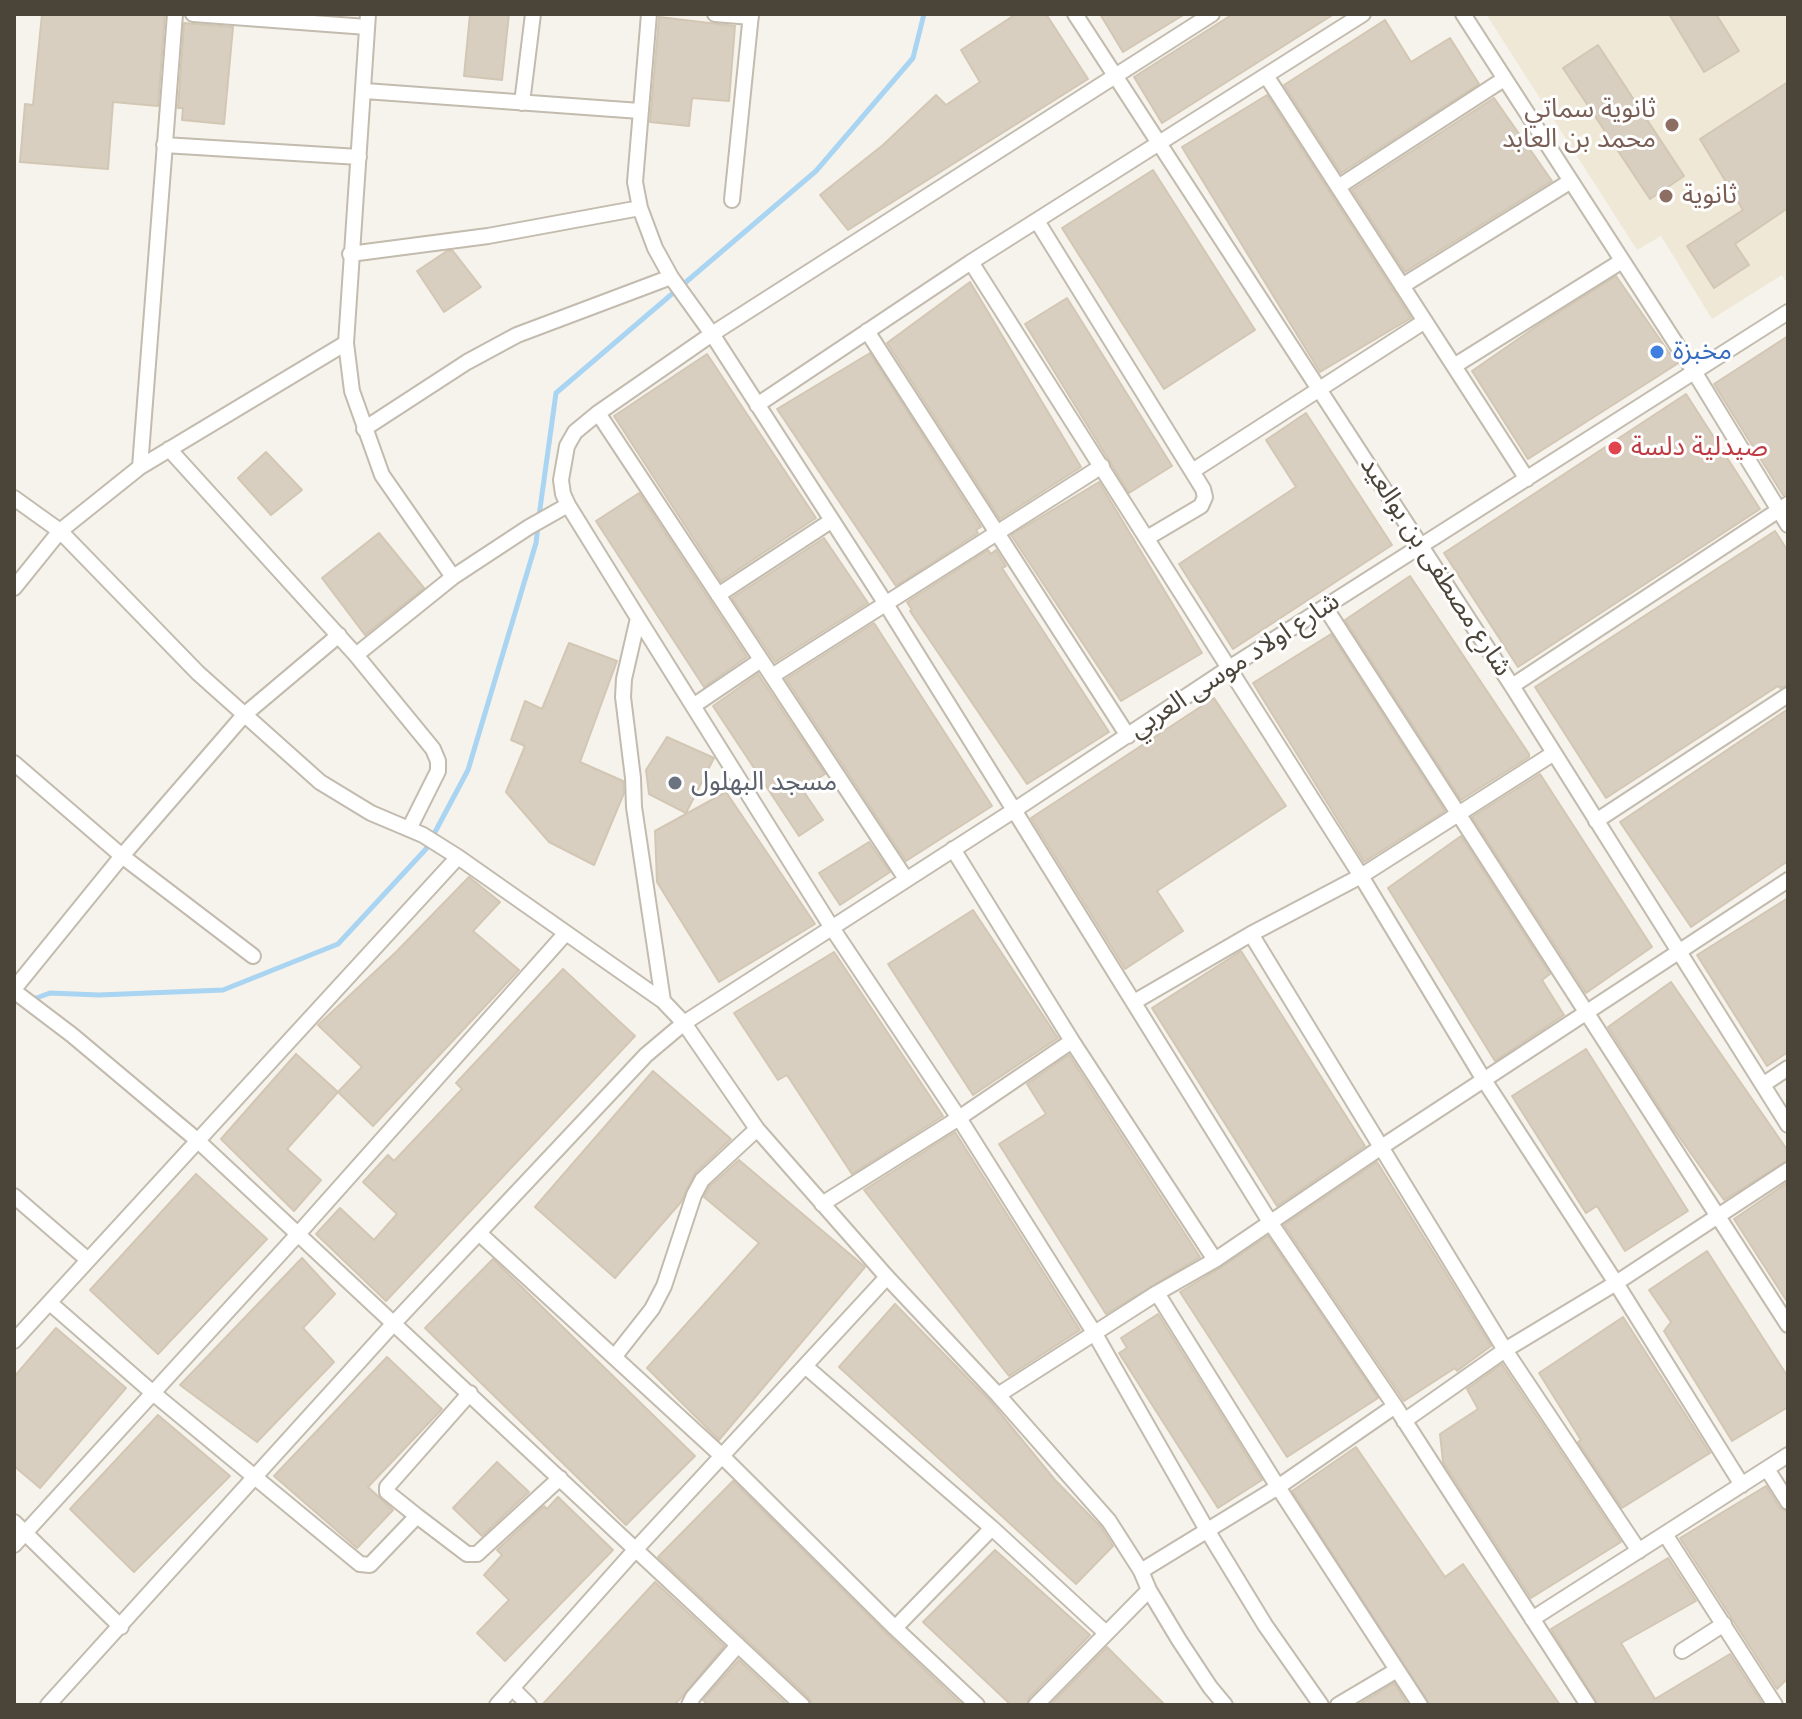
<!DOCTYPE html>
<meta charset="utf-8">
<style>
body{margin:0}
#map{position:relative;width:1802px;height:1719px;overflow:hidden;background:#f6f3ec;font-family:"DM Sans",sans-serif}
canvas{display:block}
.frame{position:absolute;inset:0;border:16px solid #4b4439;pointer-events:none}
</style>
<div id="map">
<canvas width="1802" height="1719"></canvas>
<div class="frame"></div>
</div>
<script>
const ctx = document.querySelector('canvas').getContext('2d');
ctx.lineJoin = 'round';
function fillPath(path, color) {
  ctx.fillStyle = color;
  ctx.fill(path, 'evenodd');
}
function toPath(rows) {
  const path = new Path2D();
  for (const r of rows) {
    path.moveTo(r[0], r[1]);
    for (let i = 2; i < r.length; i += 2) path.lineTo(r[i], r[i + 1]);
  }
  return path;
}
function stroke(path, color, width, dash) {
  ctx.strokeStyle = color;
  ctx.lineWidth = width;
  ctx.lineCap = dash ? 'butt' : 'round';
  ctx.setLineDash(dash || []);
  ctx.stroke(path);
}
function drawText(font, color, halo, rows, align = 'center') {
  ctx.font = font + ' "DM Sans","Noto Sans Arabic",sans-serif';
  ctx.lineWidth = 6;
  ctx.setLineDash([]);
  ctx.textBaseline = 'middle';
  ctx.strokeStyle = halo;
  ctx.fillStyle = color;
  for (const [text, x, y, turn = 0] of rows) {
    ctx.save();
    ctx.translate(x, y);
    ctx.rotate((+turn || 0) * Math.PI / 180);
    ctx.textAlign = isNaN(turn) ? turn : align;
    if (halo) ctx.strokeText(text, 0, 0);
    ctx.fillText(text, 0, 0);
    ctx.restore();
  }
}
const education = toPath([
 [1486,14,1788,14,1788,285,1782,275,1712,319,1661,236,1637,250]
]);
const stream = toPath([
 [539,516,556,393,816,171,913,58,924,14],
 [31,1000,50,993,99,995,223,990,338,944,426,849,468,770,536,543,538,526]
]);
const building = toPath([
 [42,14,165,14,158,106,113,102,108,169,20,162,25,104,33,105,42,14],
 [470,14,509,14,502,80,464,76,470,14],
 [1016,14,1046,14,1088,79,848,230,820,195,883,145,936,95,946,105,980,82,961,50,1016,14],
 [1100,14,1185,14,1123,52,1100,14],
 [1233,14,1334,14,1162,123,1134,77,1233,14],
 [1669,14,1716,14,1739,51,1704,72,1669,14],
 [659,17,735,26,729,101,692,98,689,126,650,122,659,17],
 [1385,20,1411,62,1450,38,1479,84,1341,173,1284,85,1385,20],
 [184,23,233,27,224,124,182,120,183,108,178,108,184,23],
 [1598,45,1684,176,1650,199,1563,68,1598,45],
 [1788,82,1788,208,1735,244,1749,265,1714,288,1687,246,1743,210,1700,139,1788,82],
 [1267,95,1411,318,1320,372,1182,147,1267,95],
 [1494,98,1552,181,1405,272,1352,190,1494,98],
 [1153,170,1255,330,1164,389,1062,228,1153,170],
 [447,251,453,251,481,287,444,312,417,271,447,251],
 [1616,276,1677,364,1528,459,1472,371,1537,326,1616,276],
 [970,282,1081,467,1000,519,887,343,970,282],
 [1067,298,1172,466,1129,493,1025,324,1067,298],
 [1788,336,1788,494,1783,495,1714,384,1788,336],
 [870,353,981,527,976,530,978,533,896,586,777,409,870,353],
 [707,354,816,518,721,581,614,416,707,354],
 [1686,394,1760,509,1518,667,1444,553,1686,394],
 [1306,413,1392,545,1233,649,1179,564,1296,487,1266,440,1306,413],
 [266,452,302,490,271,515,238,478,266,452],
 [1099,482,1202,653,1121,701,1011,535,1099,482],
 [639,493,747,657,704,687,596,521,639,493],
 [1775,531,1788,551,1788,685,1780,688,1778,686,1606,798,1535,687,1775,531],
 [379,533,424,588,365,635,322,578,379,533],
 [824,538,868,603,775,662,732,598,824,538],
 [988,550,991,554,996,550,1006,566,1002,568,1109,732,1027,784,910,611,912,610,907,602,988,550],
 [1410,576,1529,754,1529,757,1461,800,1345,620,1410,576],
 [874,623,992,806,906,861,786,679,874,623],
 [1331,634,1445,811,1364,862,1253,683,1331,634],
 [569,643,617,661,580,762,623,781,624,793,594,865,549,842,506,792,525,746,511,740,525,701,542,709,569,643],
 [758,674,825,774,802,789,823,820,799,836,713,706,758,674],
 [1214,698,1286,806,1157,891,1183,931,1125,969,1031,818,1214,698],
 [1788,709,1788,861,1691,927,1620,822,1788,709],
 [667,737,714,758,686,813,649,794,646,770,667,737],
 [1540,774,1652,947,1586,993,1472,817,1540,774],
 [726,792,815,924,719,982,657,882,655,831,726,792],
 [1461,836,1550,974,1542,980,1564,1015,1495,1061,1388,888,1461,836],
 [869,842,890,872,840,905,819,873,869,842],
 [469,877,500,902,473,931,519,970,373,1126,338,1092,362,1067,318,1025,396,952,469,877],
 [1788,898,1788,1052,1767,1066,1697,955,1788,898],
 [973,910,1058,1038,973,1095,888,964,973,910],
 [1241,951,1365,1146,1277,1206,1152,1008,1241,951],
 [834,952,943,1116,852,1174,787,1075,778,1080,734,1013,834,952],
 [563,969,635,1036,386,1301,316,1234,340,1208,374,1240,397,1214,363,1182,388,1155,394,1161,462,1089,456,1083,563,969],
 [1671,982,1788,1151,1788,1160,1724,1200,1670,1124,1608,1027,1671,982],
 [1586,1049,1688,1211,1625,1251,1597,1206,1586,1213,1512,1096,1586,1049],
 [296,1054,338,1092,287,1149,321,1180,294,1211,221,1139,296,1054],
 [1069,1055,1200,1257,1106,1314,999,1144,1046,1114,1027,1084,1069,1055],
 [653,1071,731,1139,695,1173,681,1202,615,1278,535,1207,653,1071],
 [955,1132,1080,1330,1009,1376,864,1190,955,1132],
 [739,1160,865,1267,719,1440,647,1368,759,1243,704,1197,710,1186,739,1160],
 [1377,1162,1491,1346,1457,1371,1455,1368,1404,1401,1284,1225,1377,1162],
 [196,1174,267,1239,158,1354,90,1290,196,1174],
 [1788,1182,1788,1303,1734,1219,1788,1182],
 [1268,1236,1378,1398,1287,1457,1180,1292,1220,1268,1268,1236],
 [1707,1251,1788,1377,1788,1407,1732,1441,1664,1331,1671,1322,1649,1290,1707,1251],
 [302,1258,335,1294,303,1328,334,1362,257,1442,180,1385,302,1258],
 [493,1259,695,1456,626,1525,425,1328,493,1259],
 [895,1304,991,1402,1055,1480,1101,1527,1113,1546,1076,1584,839,1367,895,1304],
 [1158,1314,1262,1480,1218,1508,1119,1353,1127,1348,1121,1338,1158,1314],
 [1623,1317,1710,1453,1622,1508,1578,1442,1581,1440,1539,1373,1623,1317],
 [56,1328,126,1388,40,1488,14,1466,14,1377,56,1328],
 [387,1357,442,1409,368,1487,393,1510,357,1548,274,1476,387,1357],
 [1502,1364,1621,1542,1531,1598,1443,1462,1440,1434,1478,1409,1467,1389,1502,1364],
 [158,1415,230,1476,134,1572,70,1509,158,1415],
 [1356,1447,1445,1577,1463,1564,1560,1705,1430,1705,1292,1491,1356,1447],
 [497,1462,529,1492,482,1536,453,1508,497,1462],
 [733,1481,888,1635,962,1705,812,1705,809,1698,658,1557,733,1481],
 [1766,1486,1780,1508,1788,1512,1788,1678,1777,1689,1680,1538,1766,1486],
 [558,1497,613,1550,505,1661,477,1633,509,1600,484,1575,502,1555,497,1550,544,1506,547,1509,558,1497],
 [995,1550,1090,1635,1029,1698,1026,1705,1011,1705,923,1622,995,1550],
 [1668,1558,1696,1601,1621,1643,1655,1699,1730,1654,1762,1703,1761,1705,1598,1705,1551,1629,1668,1558],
 [655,1582,724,1646,682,1697,674,1705,542,1705,655,1582],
 [1107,1647,1165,1705,1050,1705,1107,1647],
 [739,1660,787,1705,708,1705,703,1700,739,1660],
 [1394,1683,1408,1705,1358,1705,1394,1683]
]);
const street = toPath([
 [193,14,367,27],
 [368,14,346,343,352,391,382,475,453,577],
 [649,14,635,182,640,208,655,248,671,277,712,334,886,604,1270,1222,1395,1406,1588,1705],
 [715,14,751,17],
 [1075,14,1512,686,1788,1125],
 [1212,14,712,334,598,413,575,432,567,446,561,480,563,494,568,505,638,618,832,928,959,1118,1095,1334,1207,1530,1265,1625,1321,1705],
 [1463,14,1695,373,1788,525],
 [1267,77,1527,479],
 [365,91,640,111],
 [522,103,533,14],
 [164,145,359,157],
 [1338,187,1504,79],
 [732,200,751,14],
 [1037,221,1203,489,1205,497,1201,506,1147,538],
 [350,254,488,236,640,208],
 [971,262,1361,876,1484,1080,1616,1283,1742,1485],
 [1402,286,1571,181],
 [867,331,1128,736],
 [1454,366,1622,261],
 [757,405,971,262,1363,14],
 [598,413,906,879],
 [364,429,467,362,517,335,671,277],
 [169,449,356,655,433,749,438,761,438,771,409,829],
 [140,467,175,14],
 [1194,470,1425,321],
 [14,498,60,531,198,673,320,782,371,813,423,835,458,857,663,1001,684,1023,757,1129,887,1277,998,1395,1109,1521,1141,1571,1149,1590,1179,1640,1210,1687,1225,1705],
 [14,588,60,531,140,467,346,343],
 [718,595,831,521],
 [1325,607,1788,1325],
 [638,618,624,679,623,697,633,778,634,807,663,1001],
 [356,655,453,577,529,527,568,505],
 [772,676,1102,466],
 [1512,686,1788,504],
 [693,706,761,660],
 [14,763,122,856,253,956],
 [1596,821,1788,695],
 [953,849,1072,1041,1215,1260],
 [1251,934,1505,1350,1639,1551],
 [14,989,122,856,244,715,339,635],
 [14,991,72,1035,197,1140,802,1705],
 [1134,1002,1251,934,1361,876,1554,753],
 [1764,1084,1788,1068],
 [14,1196,88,1260],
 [822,1204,959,1118,1072,1041],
 [480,1234,722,1456,895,1628,977,1705],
 [1157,1293,1278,1487,1420,1705],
 [50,1303,153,1393,360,1564,370,1565,417,1516,467,1554,477,1554,560,1478],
 [14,1341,458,857],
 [615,1356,652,1309,664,1286,694,1195,702,1180,757,1129],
 [805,1366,992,1528,1106,1633],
 [998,1395,1157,1293,1215,1260,1380,1148,1788,880],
 [1404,1421,1505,1350,1616,1283,1788,1170],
 [1767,1469,1788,1502],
 [417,1516,387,1492,387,1487,470,1393],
 [14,1522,121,1627],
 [1665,1534,1775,1705],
 [14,1545,299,1233,565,934],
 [1141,1571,1278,1487,1395,1406],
 [1532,1619,1788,1455],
 [895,1628,992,1528],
 [1682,1651,1724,1624],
 [513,1689,529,1705],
 [48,1705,395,1322,646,1055,684,1023,1013,811,1229,668,1788,312],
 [497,1705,636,1549,887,1277],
 [689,1705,693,1697,738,1645],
 [1036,1705,1149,1590],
 [1338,1705,1397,1670]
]);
const markers = [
 [1672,125,8,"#8d6e63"],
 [1666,196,8,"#8d6e63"],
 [1657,352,8,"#3f7fe0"],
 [1615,448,8,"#e0444e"],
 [675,783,8,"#6b7280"]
];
const educationNames = [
 ["ثانوية سماتي",1656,110],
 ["محمد بن العابد",1656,140],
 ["ثانوية",1682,196,"left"]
];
const shopNames = [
 ["مخبزة",1673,352]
];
const healthNames = [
 ["صيدلية دلسة",1631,448]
];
const streetNames = [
 ["شارع مصطفى بن بوالعيد",1435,567,57],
 ["شارع اولاد موسى العربي",1235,666,-33]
];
const worshipNames = [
 ["مسجد البهلول",691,783]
];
fillPath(education, '#efe8d6');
stroke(stream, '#a9d4f2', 5);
fillPath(building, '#d8cfc1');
stroke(building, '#d3c7b4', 2);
stroke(street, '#c2bbae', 18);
stroke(street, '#fff', 14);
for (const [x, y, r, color] of markers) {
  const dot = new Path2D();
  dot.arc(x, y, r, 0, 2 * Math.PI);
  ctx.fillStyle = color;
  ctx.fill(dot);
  stroke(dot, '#fff', 3);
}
drawText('26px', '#785e54', '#fff', educationNames, 'right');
drawText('26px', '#366cbe', '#fff', shopNames, 'left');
drawText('26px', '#be3a42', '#fff', healthNames, 'left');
drawText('26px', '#4b4439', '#fff', streetNames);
drawText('26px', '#5b616d', '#fff', worshipNames, 'left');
</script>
